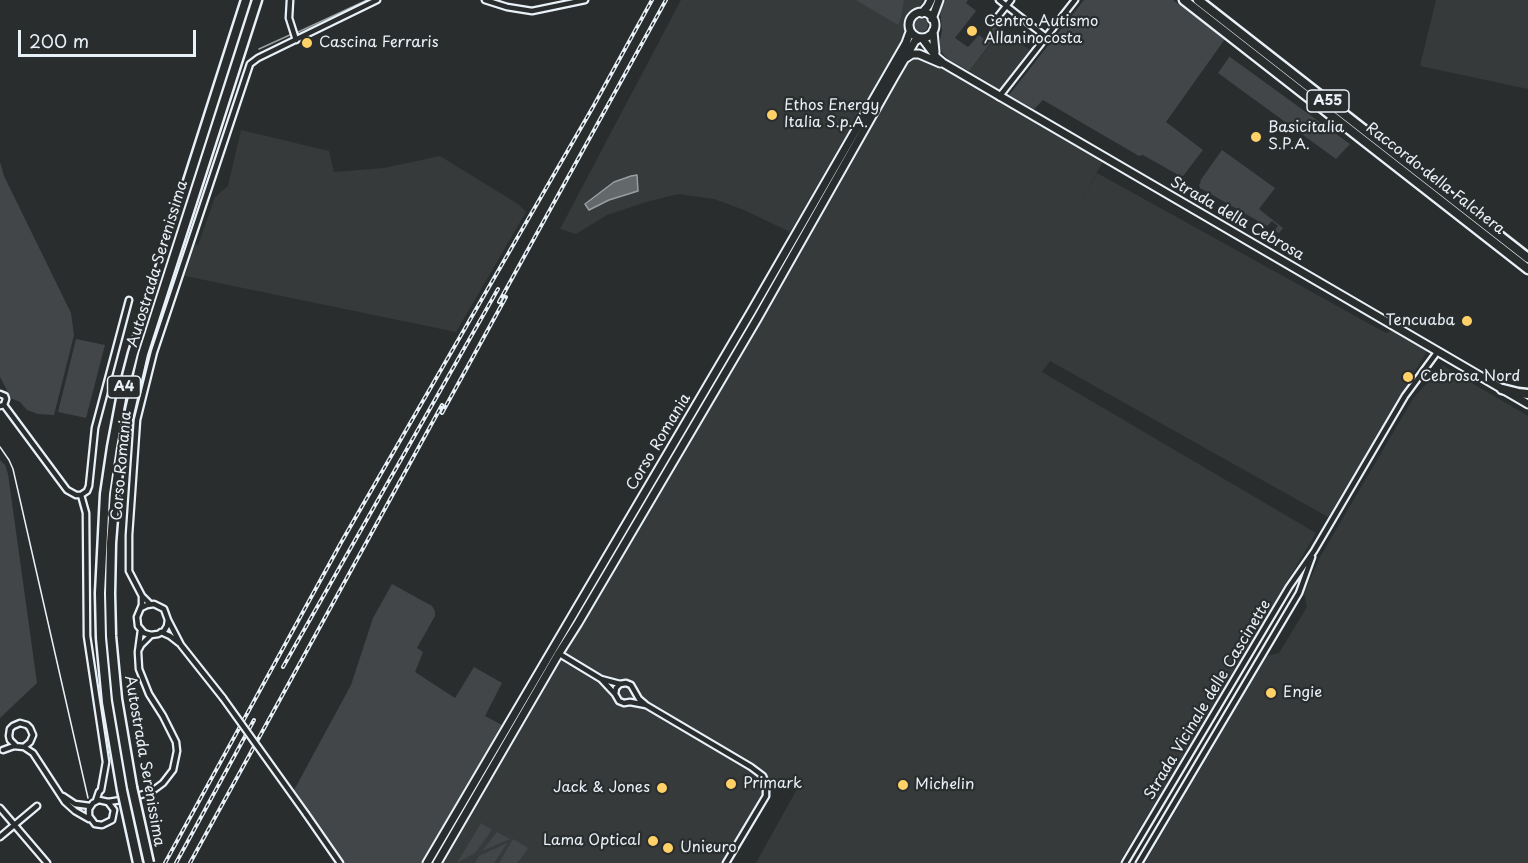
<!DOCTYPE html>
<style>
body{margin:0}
#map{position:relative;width:1528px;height:863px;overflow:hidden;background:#2a2d2e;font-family:"Playpen Sans",sans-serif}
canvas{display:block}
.scale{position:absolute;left:18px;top:30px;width:178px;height:27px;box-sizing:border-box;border:3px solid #e8f1f8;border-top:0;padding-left:8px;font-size:18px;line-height:21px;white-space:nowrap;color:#e8f1f8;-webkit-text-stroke:4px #2a2d2e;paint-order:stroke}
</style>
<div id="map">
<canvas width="1528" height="863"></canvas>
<div class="scale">200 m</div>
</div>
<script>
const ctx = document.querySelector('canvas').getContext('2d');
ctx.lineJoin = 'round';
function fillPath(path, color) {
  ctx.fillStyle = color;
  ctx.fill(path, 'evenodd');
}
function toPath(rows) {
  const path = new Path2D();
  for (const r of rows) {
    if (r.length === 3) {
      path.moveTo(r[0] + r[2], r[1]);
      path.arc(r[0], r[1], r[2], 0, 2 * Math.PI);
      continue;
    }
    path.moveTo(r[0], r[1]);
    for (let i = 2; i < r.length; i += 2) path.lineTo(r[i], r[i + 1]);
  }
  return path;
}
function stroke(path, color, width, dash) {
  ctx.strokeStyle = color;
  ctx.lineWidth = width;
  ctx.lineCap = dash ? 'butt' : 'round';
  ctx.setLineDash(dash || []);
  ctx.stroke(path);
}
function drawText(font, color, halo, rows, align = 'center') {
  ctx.font = font + ' "Playpen Sans",sans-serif';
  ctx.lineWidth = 4.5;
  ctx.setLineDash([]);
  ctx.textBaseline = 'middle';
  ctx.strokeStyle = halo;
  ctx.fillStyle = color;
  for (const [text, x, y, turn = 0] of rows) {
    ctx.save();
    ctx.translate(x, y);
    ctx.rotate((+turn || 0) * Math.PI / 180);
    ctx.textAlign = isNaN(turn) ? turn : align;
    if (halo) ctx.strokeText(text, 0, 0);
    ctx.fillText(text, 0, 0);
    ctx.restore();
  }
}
const built = toPath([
 [681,0,923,0,888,64,790,232,744,210,714,199,678,194,646,202,607,215,576,234,560,229],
 [1436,0,1528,0,1528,89,1420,66],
 [1002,30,1030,50,1000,90,969,71],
 [912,54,943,63,1105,158,1078,206,1097,173,1386,333,1392,331,1427,351,1328,517,1050,361,1042,372,1316,533,1119,863,756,863,797,789,779,778,727,863,437,863,904,59],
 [241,130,329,151,334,172,384,168,440,156,518,204,526,212,456,332,185,276,195,244,198,245,215,197,228,186],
 [1443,366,1528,416,1528,863,1145,863,1267,656,1279,653,1307,607,1304,593,1320,557,1414,397]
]);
const green = toPath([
 [856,0,904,0,900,21,898,25],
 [946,0,968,0,966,3,976,11,955,38,968,47,979,35,984,39,994,26,1000,31,969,71,948,59,943,54,940,48,940,40,942,31,940,8],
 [1084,0,1173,0,1225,39,1166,122,1203,150,1183,176,1180,176,1143,155,1139,156,1043,100,1034,109,1009,95],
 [921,25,7],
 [1230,56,1230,57,1350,144,1336,159,1218,73],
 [1222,150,1275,188,1259,209,1283,228,1279,233,1274,231,1278,226,1272,221,1267,226,1200,188,1199,185,1201,182,1200,181],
 [0,162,4,176,71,313,74,335,54,415,38,414,27,410,20,402,11,398,0,377],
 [76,339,105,345,86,418,58,412],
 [0,460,5,465,8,474,37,683,0,718],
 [392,584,432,606,435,611,435,616,417,648,423,652,415,672,455,698,474,667,502,683,485,716,504,726,421,863,345,863,293,792,351,685,373,618],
 [481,823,492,830,475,853,457,863],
 [497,832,510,839,482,851],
 [513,839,528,848,525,853,517,863,499,863],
 [507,843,494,863,475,863,479,856]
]);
const water = toPath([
 [637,175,638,191,609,200,589,210,585,204,614,182,631,176,637,175]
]);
const stream = toPath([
 [296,33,367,0],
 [259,49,292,34]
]);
const street = toPath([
 [290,0,289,18,296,40],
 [485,0,507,7,532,11,585,0],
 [999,0,1046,37],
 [996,19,1011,0],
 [999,97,1075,0],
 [0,394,5,396,6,399,4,405,0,406],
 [4,405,67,490,76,495,81,495],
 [81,495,86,513,87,636,106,762,101,790,99,792,96,801],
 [81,495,87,491,89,486,95,428,129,300],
 [150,604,142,596,129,571,129,535,137,420,154,352,250,64,258,58,377,0],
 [141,608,147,605,154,604,164,609,168,620,167,626,164,631,158,634,151,635,144,633,138,626,137,617,142,605,142,596],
 [168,620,181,645,223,698],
 [161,632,170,636,179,643],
 [139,649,141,645,151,635],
 [558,653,601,679,620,684,626,683,631,685,639,699,646,705,751,767,763,776,766,784,766,796,726,863],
 [601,679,615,694],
 [620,684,616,688,615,694,619,701,624,703,630,702,646,705],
 [24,747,33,753,65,802,75,811,89,819],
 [3,750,14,746,24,747,30,742,33,735,30,728,27,725,20,723,13,726,10,729,9,736,10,740,16,746],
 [63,796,75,804,90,806],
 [108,802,114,810,112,820,102,825,95,824,89,816,89,809,93,803,99,800,108,802,128,799,147,793,155,789,163,783,173,770,177,751,176,742,163,716,149,694,139,669,138,652,141,630],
 [0,808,47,863],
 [306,814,340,863],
 [0,837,37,806],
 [1125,863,1289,587,1314,551,1405,396,1438,351],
 [1139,863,1299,593,1312,557]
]);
const secondary = toPath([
 [922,25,13],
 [922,13,928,6,931,0],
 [932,19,939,0],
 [933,31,935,52],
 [922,38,937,58,943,63,1528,404],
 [906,58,912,54,919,54,940,63],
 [427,863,751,312,906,43,910,32],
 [437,863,559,653,578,623,757,319,894,77,915,41,920,38]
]);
const highway = toPath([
 [1184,0,1528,269],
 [1198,0,1528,258],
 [1502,389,1518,393,1528,394],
 [132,787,117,699,111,636,110,594,111,543,115,493,122,445,143,354,257,0],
 [122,790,107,702,101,638,100,593,105,494,112,447,121,399,133,353,246,0]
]);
const tram = toPath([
 [0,447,9,460,13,469,88,798]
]);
const rail = toPath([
 [499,302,666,0],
 [442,413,506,297],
 [283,667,498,289],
 [165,863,342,541,593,107,652,0],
 [176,863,254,720],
 [190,863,442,405]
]);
const streetBridge = toPath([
 [223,698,306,814]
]);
const highwayBridge = toPath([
 [132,787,149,863],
 [122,790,138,863]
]);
const markers = [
 [972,31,6,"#ffd166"],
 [307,43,6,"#ffd166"],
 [772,115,6,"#ffd166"],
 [1256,137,6,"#ffd166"],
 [1467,321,6,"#ffd166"],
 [1408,377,6,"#ffd166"],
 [1271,693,6,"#ffd166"],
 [731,784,6,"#ffd166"],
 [903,785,6,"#ffd166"],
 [662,788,6,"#ffd166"],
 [653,841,6,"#ffd166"],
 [668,848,6,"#ffd166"]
];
const shields = [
 [1328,101,42],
 [124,387,33]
];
const shieldNames = [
 ["A55",1328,101],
 ["A4",124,387]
];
const poiNames = [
 ["Centro Autismo",984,22],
 ["Allaninocosta",984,39],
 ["Cascina Ferraris",319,43],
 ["Ethos Energy",784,106],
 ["Italia S.p.A.",784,123],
 ["Basicitalia",1268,128],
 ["S.P.A.",1268,145],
 ["Tencuaba",1455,321,"right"],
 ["Cebrosa Nord",1420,377],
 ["Engie",1283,693],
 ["Primark",743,784],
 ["Michelin",915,785],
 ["Jack & Jones",650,788,"right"],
 ["Lama Optical",641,841,"right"],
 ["Unieuro",680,848]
];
const streetNames = [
 ["Raccordo della Falchera",1435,179,38],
 ["Strada della Cebrosa",1237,219,30],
 ["Autostrada Serenissima",158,264,-73],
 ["Corso Romania",659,442,-59],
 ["Corso Romania",122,466,-85],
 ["Strada Vicinale delle Cascinette",1208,700,-59],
 ["Autostrada Serenissima",144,761,80]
];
fillPath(built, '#363a3b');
fillPath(green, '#424648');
fillPath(water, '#63686b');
stroke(water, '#989fa3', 1.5);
stroke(stream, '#989fa3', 1.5);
stroke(street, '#e8f1f8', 9);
stroke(secondary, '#e8f1f8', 11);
stroke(highway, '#e8f1f8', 13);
stroke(street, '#2a2d2e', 4.5);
stroke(secondary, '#2a2d2e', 7);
stroke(highway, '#2a2d2e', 8);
stroke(tram, '#e8f1f8', 1.5);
stroke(rail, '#e8f1f8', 4);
stroke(rail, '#2a2d2e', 1.5, [4.5]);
stroke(streetBridge, '#e8f1f8', 9, []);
stroke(highwayBridge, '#e8f1f8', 13, []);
stroke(streetBridge, '#2a2d2e', 4.5);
stroke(highwayBridge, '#2a2d2e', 8);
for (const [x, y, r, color] of markers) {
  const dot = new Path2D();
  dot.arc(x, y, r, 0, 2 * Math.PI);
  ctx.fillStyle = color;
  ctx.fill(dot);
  stroke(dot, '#2a2d2e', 2);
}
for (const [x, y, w] of shields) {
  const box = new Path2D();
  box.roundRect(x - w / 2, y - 11, w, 22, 4.5);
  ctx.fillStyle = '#2a2d2e';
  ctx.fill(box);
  stroke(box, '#e8f1f8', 1.5);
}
drawText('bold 14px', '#e8f1f8', null, shieldNames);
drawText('15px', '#e8f1f8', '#2a2d2e', poiNames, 'left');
drawText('15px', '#e8f1f8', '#2a2d2e', streetNames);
</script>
